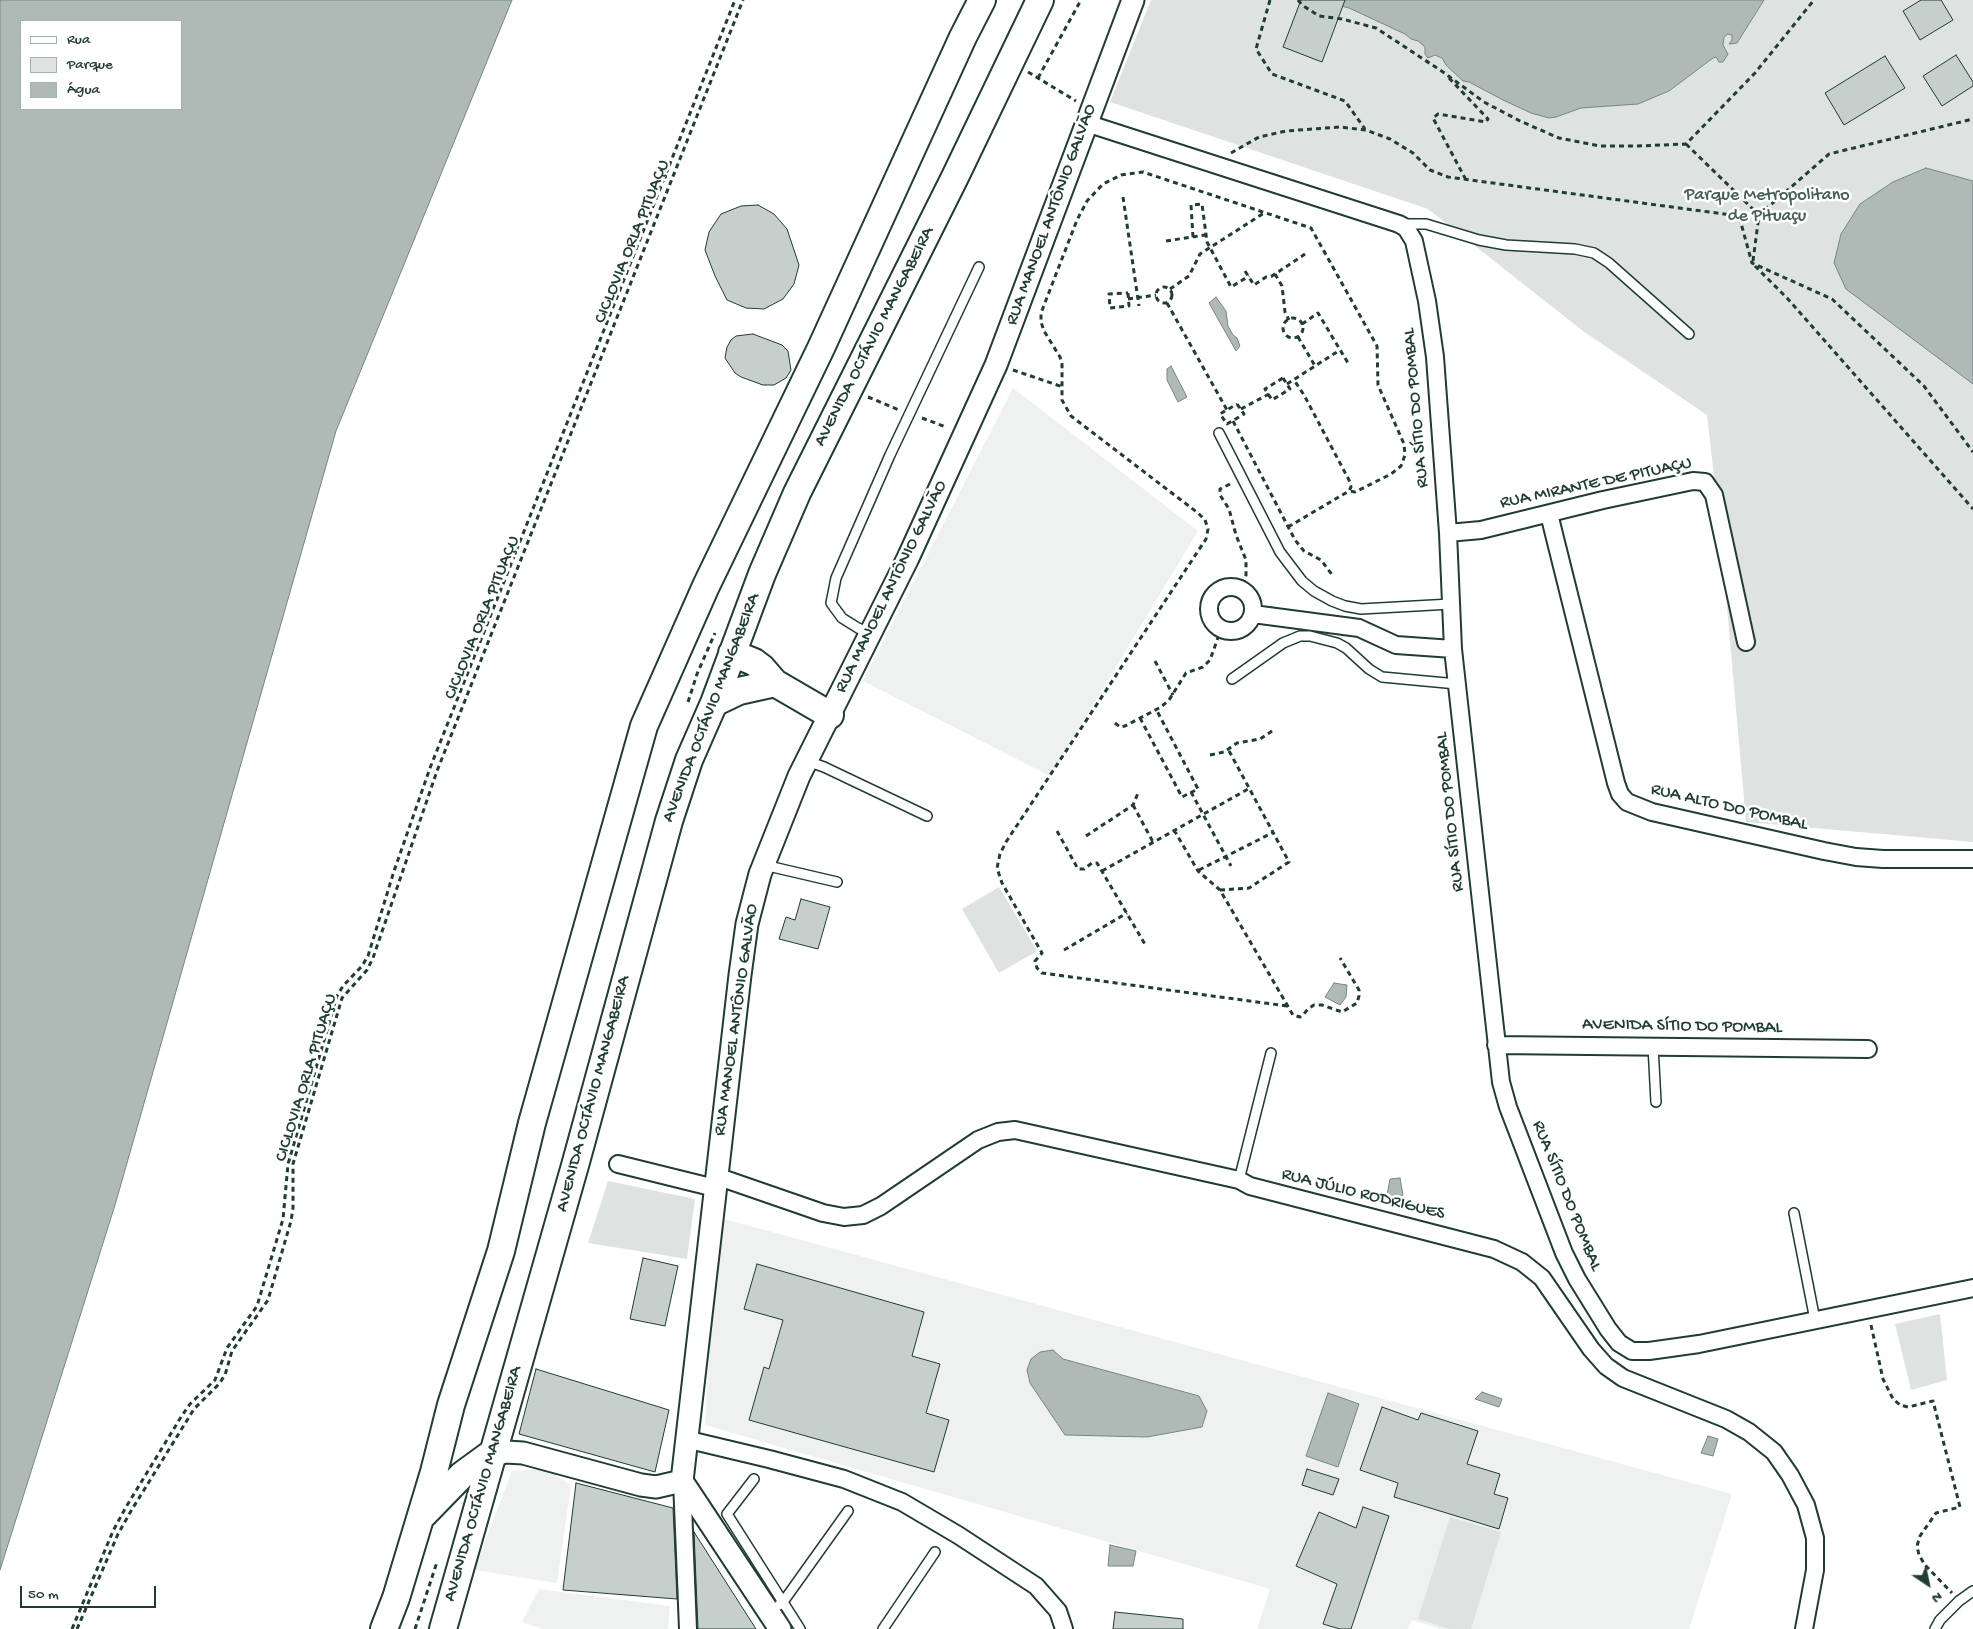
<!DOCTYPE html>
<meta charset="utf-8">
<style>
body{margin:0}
#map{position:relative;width:1973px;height:1629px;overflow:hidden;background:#fff;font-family:"Gochi Hand",sans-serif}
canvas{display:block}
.legend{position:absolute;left:20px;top:20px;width:162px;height:90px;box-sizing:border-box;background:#fff;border:1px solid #a5b1ae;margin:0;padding:6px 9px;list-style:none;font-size:15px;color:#1f3d34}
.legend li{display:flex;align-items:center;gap:10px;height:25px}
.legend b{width:25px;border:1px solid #a5b1ae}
.north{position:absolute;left:1903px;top:1559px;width:50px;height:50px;-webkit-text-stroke:4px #fff;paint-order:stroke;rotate:146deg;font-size:14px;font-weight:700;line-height:20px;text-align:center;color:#1f3d34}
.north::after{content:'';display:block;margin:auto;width:18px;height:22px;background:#1f3d34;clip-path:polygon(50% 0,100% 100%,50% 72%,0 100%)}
.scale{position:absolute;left:20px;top:1586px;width:136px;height:22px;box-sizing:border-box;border:2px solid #1f3d34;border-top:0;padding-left:6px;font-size:15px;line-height:18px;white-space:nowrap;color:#1f3d34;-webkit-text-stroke:4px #fff;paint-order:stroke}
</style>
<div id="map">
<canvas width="1973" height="1629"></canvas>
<ul class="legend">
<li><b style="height:6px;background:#fff"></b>Rua</li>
<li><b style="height:14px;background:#dee3e2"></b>Parque</li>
<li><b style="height:14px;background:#afbab7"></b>Água</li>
</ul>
<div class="north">N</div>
<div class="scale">50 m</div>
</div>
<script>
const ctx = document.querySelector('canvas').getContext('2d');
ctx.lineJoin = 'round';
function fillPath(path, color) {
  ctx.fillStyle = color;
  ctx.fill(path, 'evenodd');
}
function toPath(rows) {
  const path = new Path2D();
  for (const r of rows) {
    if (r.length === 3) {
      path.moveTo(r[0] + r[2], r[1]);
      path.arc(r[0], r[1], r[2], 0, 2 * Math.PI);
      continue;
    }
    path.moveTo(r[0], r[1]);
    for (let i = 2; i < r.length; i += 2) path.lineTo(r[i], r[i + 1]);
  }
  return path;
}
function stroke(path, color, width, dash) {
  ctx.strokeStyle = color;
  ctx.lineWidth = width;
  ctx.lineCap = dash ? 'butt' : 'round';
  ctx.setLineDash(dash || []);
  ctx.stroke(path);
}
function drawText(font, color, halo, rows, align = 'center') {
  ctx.font = font + ' "Gochi Hand",sans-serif';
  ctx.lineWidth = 5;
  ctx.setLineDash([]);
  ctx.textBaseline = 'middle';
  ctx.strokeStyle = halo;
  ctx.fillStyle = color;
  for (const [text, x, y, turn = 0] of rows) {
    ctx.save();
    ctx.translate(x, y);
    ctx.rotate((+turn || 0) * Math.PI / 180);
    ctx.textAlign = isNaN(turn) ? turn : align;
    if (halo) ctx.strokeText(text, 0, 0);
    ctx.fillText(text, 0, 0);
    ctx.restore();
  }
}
const built = toPath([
 [1013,388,1198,531,1050,776,863,681],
 [717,1217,1732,1494,1689,1629,1440,1629,1412,1620,1407,1629,1257,1629,1270,1589,705,1425],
 [545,1469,571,1485,557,1583,474,1570,512,1471],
 [539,1589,670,1606,668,1629,542,1629,522,1622]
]);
const green = toPath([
 [1151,0,1973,0,1973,842,1746,822,1721,539,1707,415,1583,331,1428,209,1110,102],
 [999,887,1037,951,999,973,962,909],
 [608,1181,695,1199,687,1259,588,1243],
 [1940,1314,1947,1380,1911,1390,1895,1324],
 [1450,1517,1501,1532,1471,1629,1450,1629,1418,1619]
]);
const water = toPath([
 [0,0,512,0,336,431,115,1205,0,1570,0,0],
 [21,21,181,21,181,109,21,109,21,21],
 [1317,0,1764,0,1737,43,1729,44,1732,40,1732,35,1728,34,1724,37,1723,45,1728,54,1723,62,1719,62,1716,57,1713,58,1669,91,1638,104,1581,108,1556,117,1549,118,1531,113,1503,100,1469,82,1463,81,1446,65,1442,58,1435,55,1428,58,1425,54,1425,47,1418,41,1411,39,1405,34,1349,8,1317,0],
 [1926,168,1973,181,1973,384,1846,289,1834,263,1841,234,1860,204,1893,182,1926,168],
 [1216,297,1226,311,1228,326,1233,335,1237,338,1240,346,1236,351,1209,303,1216,297],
 [1171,366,1187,397,1178,402,1167,380,1167,369,1171,366],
 [1334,983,1347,985,1346,997,1340,1005,1325,997,1334,983],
 [1400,1178,1403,1195,1396,1199,1387,1195,1390,1179,1400,1178],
 [1053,1350,1063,1359,1199,1396,1207,1411,1202,1427,1147,1437,1065,1435,1030,1383,1027,1370,1031,1359,1040,1352,1053,1350],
 [1482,1392,1502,1399,1499,1407,1475,1399,1482,1392],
 [1328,1393,1359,1404,1338,1467,1306,1456,1328,1393],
 [1708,1436,1718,1439,1713,1456,1701,1453,1708,1436],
 [1110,1545,1136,1551,1133,1566,1108,1566,1110,1545]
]);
const building = toPath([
 [1301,0,1345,0,1322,62,1283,47,1301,0],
 [1921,0,1941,0,1953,20,1920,40,1903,11,1921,0],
 [1956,55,1973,82,1973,86,1942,106,1923,76,1956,55],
 [1885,56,1905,88,1844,125,1825,93,1885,56],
 [758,205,774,214,787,229,799,265,794,284,783,299,764,309,746,308,727,300,715,276,705,250,709,232,721,214,741,206,758,205],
 [753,334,782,345,788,351,791,370,786,378,774,385,763,385,741,377,735,373,725,358,727,347,731,340,736,336,753,334],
 [801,899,830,907,818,949,779,939,786,917,795,920,801,899],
 [643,1258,678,1266,665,1326,630,1319,643,1258],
 [757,1264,924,1312,912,1356,940,1364,926,1413,949,1420,934,1472,749,1420,764,1367,769,1369,783,1320,744,1309,757,1264],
 [536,1369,669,1410,655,1472,519,1434,536,1369],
 [1382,1407,1418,1420,1421,1413,1478,1431,1467,1464,1500,1474,1494,1494,1508,1498,1499,1529,1394,1497,1398,1483,1360,1470,1382,1407],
 [1307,1469,1339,1479,1333,1495,1302,1485,1307,1469],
 [576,1483,673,1508,677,1599,563,1590,576,1483],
 [1363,1507,1389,1516,1351,1629,1340,1629,1323,1624,1337,1584,1296,1566,1319,1512,1356,1528,1363,1507],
 [694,1532,756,1629,698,1629,694,1532],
 [1115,1612,1183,1619,1183,1629,1113,1629,1115,1612]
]);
const path = toPath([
 [1270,0,1256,49,1272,74,1345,101,1365,129],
 [1298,0,1302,5,1319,16,1342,19,1376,28,1443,72,1484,102,1520,121,1559,138,1600,146,1638,146,1686,144,1755,73,1814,0],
 [1028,72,1076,101],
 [1038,78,1081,0],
 [1449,78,1488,119,1486,122,1438,114,1433,118,1466,180],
 [1686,144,1759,215],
 [1231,153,1259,137,1286,131,1340,127,1366,130,1390,139,1413,153,1430,170,1448,177,1739,216,1752,263,1832,299,1924,386,1973,452],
 [1123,197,1139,306],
 [1193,237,1191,205,1202,204,1207,242,1231,287,1249,276],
 [1166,241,1205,235],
 [1753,261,1759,215,1829,154,1973,119],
 [1755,266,1787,298,1973,509],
 [1245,271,1254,285,1266,277,1272,276,1305,254],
 [1275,274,1282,286,1285,312,1289,320],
 [1164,295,8],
 [1170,289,1189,276,1200,254,1264,213],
 [1128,293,1129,306,1110,308,1109,294,1128,293],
 [1128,299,1156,295],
 [1167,303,1227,410],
 [1293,328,10],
 [1302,324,1318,313,1348,363],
 [1298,337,1315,366],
 [1013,370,1063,387],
 [1283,378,1290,389,1272,400,1265,389,1283,378],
 [1287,384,1340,350],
 [868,397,899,410],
 [1237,404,1244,414,1227,424,1220,414,1237,404],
 [1241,409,1269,394],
 [922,418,946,427],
 [1233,421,1295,540,1304,551,1321,560,1333,576],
 [1230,484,1220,489,1220,495,1229,509,1236,535,1246,560,1246,575,1242,588],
 [1288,527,1349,491,1351,487,1350,482,1304,395,1294,380],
 [1155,661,1173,695],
 [688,702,697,674,715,633],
 [1140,718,1182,797,1198,789,1156,709],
 [1115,723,1120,727,1125,726,1161,707,1169,700,1186,673,1203,667,1210,660,1221,629],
 [1210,755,1224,752,1237,743,1260,739,1275,729],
 [1191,792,1231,866],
 [1133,805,1153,842],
 [1174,830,1198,871,1220,890,1293,1015,1300,1017,1303,1015,1308,1009,1314,1005,1322,1005,1342,1012,1357,1003,1359,996,1359,990,1340,958],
 [1057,831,1078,869,1084,869,1092,863,1097,863,1146,946],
 [1086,836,1133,805,1138,793],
 [1199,870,1274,832],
 [1102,871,1250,788],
 [1220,890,1249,888,1289,862,1228,749],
 [1064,950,1127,913],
 [1287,1006,1042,973,1037,968,1035,961,1042,953,1002,883,997,868,1000,854,1006,842,1206,539,1208,529,1205,520,1198,513,1071,416,1062,400,1062,364,1060,357,1044,331,1041,322,1041,313,1077,220,1087,201,1103,184,1121,175,1143,172,1311,228,1377,346,1378,385,1404,444,1405,455,1401,466,1391,474,1355,492,1349,491],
 [1871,1325,1883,1379,1893,1399,1900,1405,1908,1407,1933,1401,1960,1507,1936,1513,1920,1536,1917,1546,1919,1555,1925,1565,1952,1593],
 [72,1629,113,1531,126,1507,181,1417,190,1404,215,1380,227,1348,257,1306,283,1219,288,1164,337,996,343,986,362,966,368,956,394,871,430,768,735,0],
 [77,1629,118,1534,131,1511,194,1409,219,1384,225,1375,232,1351,268,1300,291,1221,293,1208,293,1164,342,998,367,970,373,958,437,771,743,0],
 [415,1629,437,1562]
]);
const service = toPath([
 [1402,224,1426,224,1479,240,1506,245,1575,249,1594,253,1609,263,1689,334],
 [1219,433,1280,552,1302,581,1314,591,1332,601,1345,606,1361,609,1451,604],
 [870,633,858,628,842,618,831,603,836,578,890,455,979,267],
 [1232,679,1283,643,1300,636,1310,636,1337,643,1346,648,1369,669,1382,677,1457,684],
 [807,761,824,767,927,816],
 [764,865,837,882],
 [1653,1046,1656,1102],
 [1239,1180,1271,1053],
 [1794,1213,1815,1320],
 [754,1479,727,1514,800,1629],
 [779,1605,783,1602,848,1511],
 [883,1629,935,1552],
 [1935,1629,1940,1620,1959,1601,1973,1591]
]);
const minor = toPath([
 [1086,123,1399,224,1406,228,1414,241,1427,301,1435,357,1448,533,1453,649,1501,1082,1508,1107,1564,1253,1577,1279,1608,1329,1619,1343,1632,1351,1649,1351,1699,1344,1973,1288],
 [1549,514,1616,783,1620,794,1627,802,1652,812,1824,851,1856,857,1883,859,1973,859],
 [1448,533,1481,530,1603,500,1693,481,1705,482,1714,495,1746,642],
 [1231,609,22],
 [1253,614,1359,628,1396,645,1453,649],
 [1496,1045,1868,1049],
 [618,1164,715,1188],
 [716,1176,823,1213,844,1217,863,1215,881,1206,978,1140,998,1132,1015,1130,1239,1180,1250,1186,1494,1249,1522,1262,1542,1278,1591,1349,1606,1366,1623,1378,1726,1419,1749,1432,1774,1452,1790,1475,1806,1505,1815,1538,1815,1570,1804,1629],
 [685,1439,769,1459,844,1479,902,1502,958,1535,1036,1586,1058,1611,1064,1629],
 [682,1481,688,1629]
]);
const tertiary = toPath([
 [493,1455,506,1452,523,1453,641,1485,656,1487,682,1481],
 [780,1629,682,1481,740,975,747,924,760,874,799,776,908,558,996,365,1133,0]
]);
const primary = toPath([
 [732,653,754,662,762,668,775,683,830,715],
 [714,703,739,691,775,683],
 [424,1514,462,1475,488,1456,493,1455],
 [384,1629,396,1598,434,1472,451,1405,501,1251,532,1123,644,726,706,586,821,348,963,37,982,0],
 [443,1629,576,1162,669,821,689,760,714,703,762,574,797,493,955,177,1040,0]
]);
const parkNames = [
 ["Parque Metropolitano",1767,196],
 ["de Pituaçu",1767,217]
];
const streetNames = [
 ["RUA MANOEL ANTÔNIO GALVÃO",1052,215,-70],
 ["CICLOVIA ORLA PITUAÇU",633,242,-68],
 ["AVENIDA OCTÁVIO MANGABEIRA",875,337,-63],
 ["RUA SÍTIO DO POMBAL",1417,408,-95],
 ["RUA MIRANTE DE PITUAÇU",1596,484,-12],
 ["RUA MANOEL ANTÔNIO GALVÃO",892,587,-64],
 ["CICLOVIA ORLA PITUAÇU",483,618,-68],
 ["AVENIDA OCTÁVIO MANGABEIRA",712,708,-69],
 ["RUA ALTO DO POMBAL",1729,808,13],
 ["RUA SÍTIO DO POMBAL",1451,812,-96],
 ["RUA MANOEL ANTÔNIO GALVÃO",737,1020,-82],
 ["AVENIDA SÍTIO DO POMBAL",1682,1027,1],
 ["CICLOVIA ORLA PITUAÇU",307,1078,-73],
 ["AVENIDA OCTÁVIO MANGABEIRA",594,1094,-75],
 ["RUA JÚLIO RODRIGUES",1363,1195,14],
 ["RUA SÍTIO DO POMBAL",1566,1196,68],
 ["AVENIDA OCTÁVIO MANGABEIRA",484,1484,-74]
];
fillPath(built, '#eef1f0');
fillPath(green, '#dee3e2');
fillPath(water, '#afbab7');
stroke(water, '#758883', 1);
fillPath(building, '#c7cfcc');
stroke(building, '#1f3d34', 1);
stroke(service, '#1f3d34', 12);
stroke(minor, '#1f3d34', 20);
stroke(tertiary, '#1f3d34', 25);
stroke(primary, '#1f3d34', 30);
stroke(path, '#1f3d34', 3, [5, 4]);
stroke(service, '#fff', 9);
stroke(minor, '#fff', 16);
stroke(tertiary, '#fff', 21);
stroke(primary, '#fff', 26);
drawText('18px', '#455e57', '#fff', parkNames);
drawText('18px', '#1f3d34', '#fff', streetNames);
</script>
